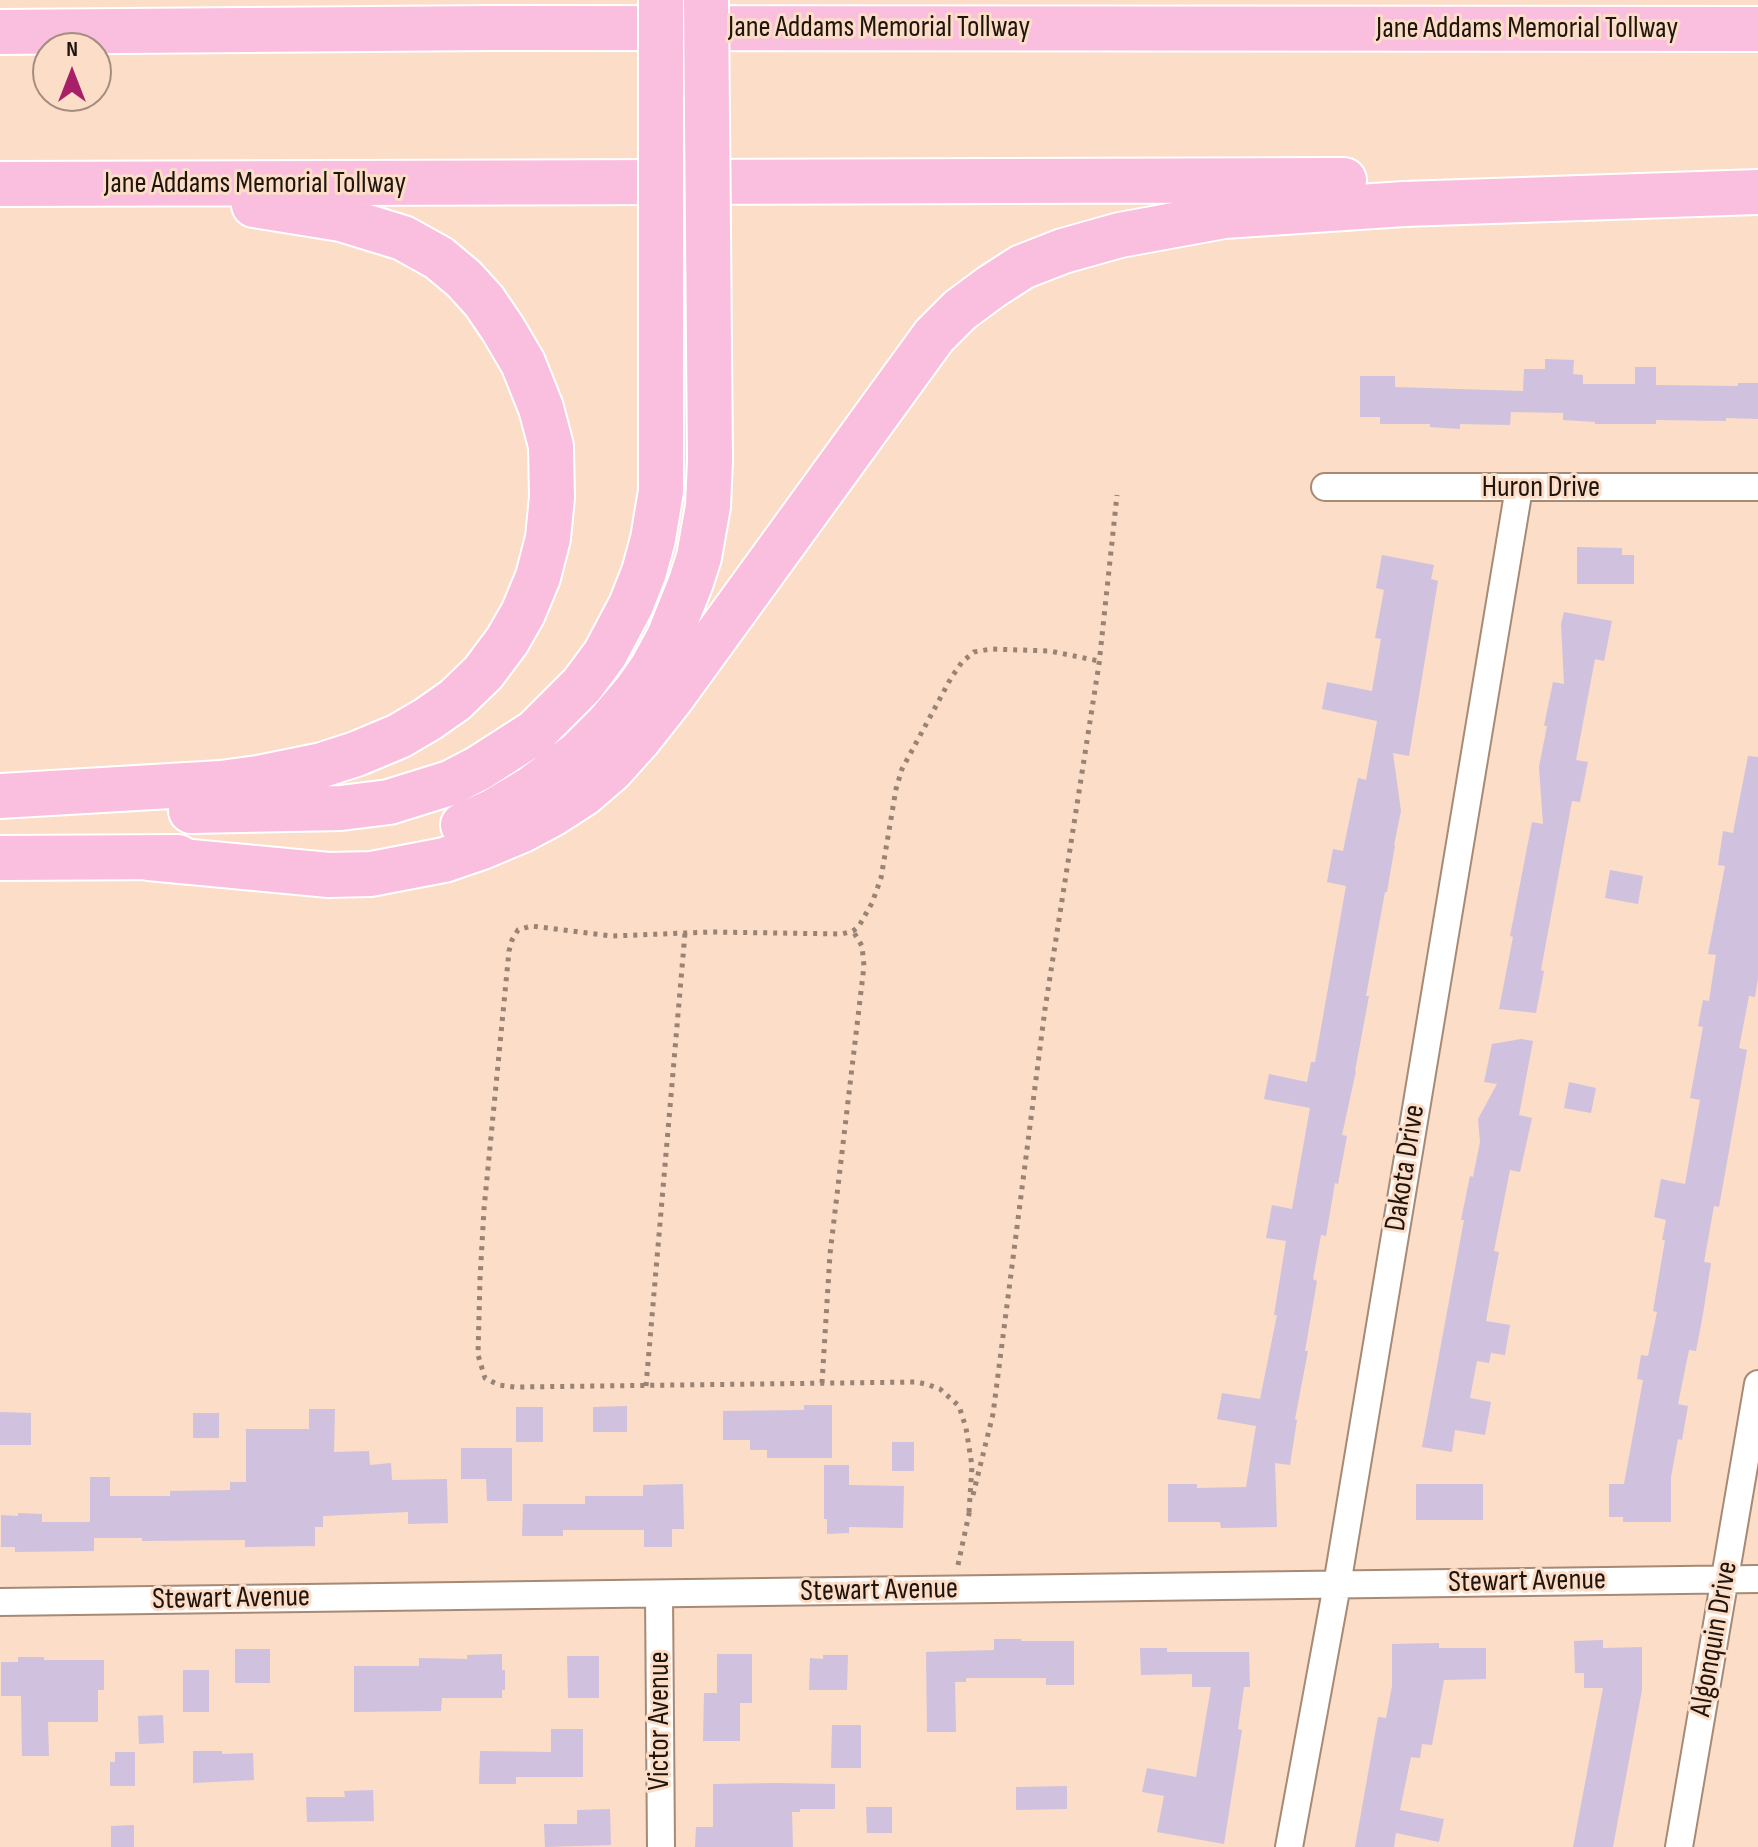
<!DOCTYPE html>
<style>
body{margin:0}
#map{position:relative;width:1758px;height:1847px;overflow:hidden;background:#fbddc8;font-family:"Sofia Sans Condensed",sans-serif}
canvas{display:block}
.north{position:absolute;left:32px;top:32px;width:80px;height:80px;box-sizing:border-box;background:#fbddc8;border:2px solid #a38d7d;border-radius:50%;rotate:0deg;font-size:22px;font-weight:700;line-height:32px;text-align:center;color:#1f150d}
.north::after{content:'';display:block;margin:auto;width:28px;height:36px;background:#a61f68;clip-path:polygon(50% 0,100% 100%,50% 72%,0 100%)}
</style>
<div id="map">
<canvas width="1758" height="1847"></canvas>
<div class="north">N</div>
</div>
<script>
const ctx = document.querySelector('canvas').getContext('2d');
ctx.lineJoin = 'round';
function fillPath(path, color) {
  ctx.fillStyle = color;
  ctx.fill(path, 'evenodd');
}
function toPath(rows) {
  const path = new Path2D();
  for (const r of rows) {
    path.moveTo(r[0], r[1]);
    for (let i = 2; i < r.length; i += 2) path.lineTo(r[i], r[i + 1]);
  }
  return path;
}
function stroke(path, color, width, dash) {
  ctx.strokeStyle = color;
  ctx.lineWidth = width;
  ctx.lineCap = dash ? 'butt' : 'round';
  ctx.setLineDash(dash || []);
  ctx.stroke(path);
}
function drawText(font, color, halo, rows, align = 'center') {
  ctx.font = font + ' "Sofia Sans Condensed",sans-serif';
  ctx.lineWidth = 6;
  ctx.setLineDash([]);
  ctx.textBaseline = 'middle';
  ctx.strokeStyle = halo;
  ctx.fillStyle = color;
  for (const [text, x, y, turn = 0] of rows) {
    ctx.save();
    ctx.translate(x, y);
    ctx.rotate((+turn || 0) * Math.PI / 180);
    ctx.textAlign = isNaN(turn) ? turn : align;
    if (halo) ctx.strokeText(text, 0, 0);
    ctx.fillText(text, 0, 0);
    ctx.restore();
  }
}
const building = toPath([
 [1545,359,1574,360,1573,374,1583,375,1583,384,1635,384,1635,367,1656,367,1656,385,1738,386,1738,383,1758,383,1758,419,1726,418,1726,421,1656,420,1656,424,1595,424,1595,422,1563,420,1563,413,1511,412,1510,425,1460,424,1460,429,1430,427,1430,424,1380,424,1380,417,1360,417,1360,376,1395,376,1395,387,1523,391,1524,369,1545,369],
 [1577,547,1622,548,1622,555,1634,555,1634,584,1577,584],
 [1382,555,1434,565,1431,579,1438,581,1409,756,1393,753,1401,811,1394,845,1395,845,1387,892,1385,892,1366,996,1369,996,1355,1071,1356,1071,1342,1135,1347,1136,1338,1184,1335,1183,1326,1236,1321,1235,1313,1279,1317,1281,1305,1351,1308,1351,1295,1419,1297,1420,1290,1465,1275,1463,1277,1527,1221,1528,1220,1522,1168,1522,1168,1484,1197,1484,1197,1488,1246,1487,1256,1426,1217,1419,1222,1393,1260,1399,1277,1315,1274,1315,1286,1241,1266,1238,1272,1205,1292,1209,1310,1108,1264,1099,1269,1074,1307,1082,1311,1062,1315,1062,1346,886,1327,882,1333,849,1343,851,1358,778,1366,780,1377,721,1322,709,1327,682,1372,691,1381,639,1375,638,1384,590,1376,588],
 [1564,612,1612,621,1604,661,1595,659,1576,760,1588,762,1580,802,1572,801,1541,970,1544,971,1536,1013,1499,1009,1513,937,1510,936,1532,822,1543,824,1539,767,1547,726,1544,726,1553,682,1564,684,1561,624],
 [1748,756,1758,757,1758,978,1755,997,1749,996,1739,1048,1747,1050,1719,1207,1714,1206,1704,1262,1711,1263,1703,1314,1696,1351,1689,1350,1678,1404,1688,1406,1682,1440,1678,1439,1671,1477,1671,1522,1623,1522,1623,1517,1609,1517,1609,1484,1624,1484,1643,1380,1637,1379,1641,1355,1648,1356,1657,1312,1653,1311,1665,1240,1662,1240,1666,1220,1654,1217,1661,1179,1685,1184,1700,1100,1690,1098,1703,1027,1698,1026,1703,1000,1709,1001,1716,955,1708,954,1725,866,1718,865,1723,831,1733,833],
 [1610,870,1643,876,1638,904,1605,898],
 [1521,1039,1533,1041,1519,1115,1532,1118,1520,1172,1510,1170,1494,1251,1499,1252,1486,1321,1510,1325,1505,1355,1491,1353,1489,1363,1477,1361,1470,1398,1491,1402,1485,1435,1455,1430,1452,1452,1422,1447,1464,1220,1461,1220,1470,1176,1473,1177,1480,1142,1478,1119,1497,1084,1484,1082,1492,1044],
 [1569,1082,1596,1088,1591,1113,1564,1108],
 [804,1405,832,1405,832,1458,767,1458,767,1450,750,1450,750,1440,723,1440,723,1411,804,1410],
 [627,1406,627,1432,593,1432,593,1407],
 [516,1407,543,1407,543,1442,516,1442],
 [309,1409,335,1409,334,1452,369,1451,370,1465,391,1463,392,1480,447,1479,448,1523,408,1524,408,1512,323,1516,323,1527,315,1527,315,1546,245,1547,245,1540,142,1541,142,1538,94,1538,94,1551,15,1552,15,1547,1,1547,1,1515,18,1516,18,1513,42,1514,42,1522,90,1522,90,1477,110,1477,110,1496,170,1496,170,1491,230,1490,230,1482,246,1482,246,1429,309,1429],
 [0,1412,31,1413,31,1445,0,1445],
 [193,1413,219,1413,219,1438,193,1438],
 [892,1442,914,1442,914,1471,892,1471],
 [461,1448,512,1448,512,1501,487,1501,486,1479,461,1479],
 [824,1465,849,1465,849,1485,904,1486,903,1528,849,1527,849,1533,827,1534,827,1519,824,1519],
 [683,1484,684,1529,672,1529,672,1547,644,1547,644,1530,563,1530,563,1536,522,1536,523,1504,585,1504,585,1496,643,1496,643,1485],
 [1416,1484,1483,1484,1483,1520,1416,1520],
 [994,1639,1021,1639,1021,1641,1074,1641,1074,1685,1046,1685,1046,1678,966,1678,966,1682,955,1682,956,1732,927,1732,926,1652,994,1650],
 [1603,1640,1603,1648,1642,1647,1642,1690,1613,1847,1573,1847,1603,1688,1584,1688,1584,1673,1575,1673,1574,1641],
 [1439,1643,1439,1648,1486,1648,1486,1679,1444,1680,1432,1745,1422,1744,1420,1758,1411,1757,1400,1810,1444,1819,1439,1842,1396,1833,1394,1847,1355,1847,1378,1717,1386,1718,1392,1686,1392,1644],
 [1140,1648,1167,1648,1167,1652,1249,1652,1250,1687,1244,1687,1238,1729,1242,1730,1224,1844,1157,1832,1164,1796,1142,1792,1147,1768,1196,1777,1211,1687,1192,1687,1192,1674,1141,1675],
 [235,1649,270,1649,270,1683,235,1683],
 [502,1654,502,1670,505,1670,505,1690,502,1690,502,1698,442,1698,441,1711,354,1712,354,1666,419,1666,419,1658,467,1659,467,1655],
 [717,1654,752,1654,752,1703,740,1703,740,1741,703,1741,704,1693,717,1693],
 [823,1655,848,1655,847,1690,809,1690,810,1658,823,1659],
 [567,1656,599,1656,599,1698,568,1698],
 [18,1657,44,1657,44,1660,104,1660,104,1690,98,1690,98,1722,48,1722,49,1756,22,1756,21,1696,1,1696,1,1662,18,1662],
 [183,1670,209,1670,209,1712,183,1712],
 [163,1715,164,1743,139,1744,138,1716],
 [832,1725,861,1725,861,1768,831,1768],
 [551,1729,583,1729,583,1777,516,1777,516,1784,479,1784,480,1751,551,1752],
 [193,1751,222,1751,222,1754,253,1753,254,1780,193,1783],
 [115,1752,135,1752,135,1786,110,1786,110,1762,115,1762],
 [776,1783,835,1784,835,1809,800,1809,800,1812,792,1812,793,1847,695,1847,696,1827,713,1827,713,1784],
 [1067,1786,1067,1809,1016,1810,1016,1787],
 [373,1790,374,1821,307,1822,306,1797,345,1797,344,1791],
 [866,1807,892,1807,892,1833,867,1833],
 [610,1809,611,1845,545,1847,544,1824,577,1824,577,1810],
 [134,1825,134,1847,111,1847,111,1826]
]);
const path = toPath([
 [822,1383,830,1254,864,966,862,946,853,931],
 [646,1386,685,933],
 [973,1495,993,1414,1045,1009,1099,664,1117,495],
 [969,1512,972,1466,966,1428,959,1406,940,1389,929,1385,917,1382,515,1387,499,1385,485,1378,478,1355,480,1279,484,1209,509,951,512,940,518,930,531,926,612,936,711,932,842,934,853,931,859,926,872,903,881,878,896,789,902,769,951,678,962,662,974,652,991,649,1050,651,1099,661],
 [958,1565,970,1509]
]);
const minor = toPath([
 [1325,487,1758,487],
 [659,1594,661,1847],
 [0,1602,1758,1579],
 [1289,1847,1337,1585,1519,488],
 [1679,1847,1758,1384]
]);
const motorway = toPath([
 [0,32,493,28,1758,29],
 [0,184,1344,180],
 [0,796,221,783,258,778,322,765,356,754,399,736,428,719,455,700,483,673,507,641,523,613,538,577,548,538,552,497,551,446,541,408,523,363,503,329,484,301,464,279,439,258,403,238,341,219,254,205],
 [191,811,341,808,389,802,450,783,479,768,535,732,582,685,605,654,631,605,644,572,653,539,661,491,661,462],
 [463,825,494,811,531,789,578,754,608,724,636,691,652,668,669,637,691,582,699,557,708,506,710,460],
 [0,858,178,857],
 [149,858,329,875,371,874,444,860,482,847,520,831,552,814,583,794,611,770,638,740,672,697,934,336,960,310,991,287,1022,267,1063,251,1120,235,1224,216,1404,204,1758,192]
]);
const motorwayBridge = toPath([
 [706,0,710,460],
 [661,462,661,0]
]);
const streetNames = [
 ["Jane Addams Memorial Tollway",879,28],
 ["Jane Addams Memorial Tollway",1527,29],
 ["Jane Addams Memorial Tollway",255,184],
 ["Huron Drive",1541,488],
 ["Dakota Drive",1406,1168,-81],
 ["Stewart Avenue",1527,1582,-1],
 ["Stewart Avenue",879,1591,-1],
 ["Stewart Avenue",231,1599,-1],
 ["Algonquin Drive",1715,1639,-80],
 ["Victor Avenue",660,1721,-90]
];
fillPath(building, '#d0c1de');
stroke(minor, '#a68a76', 30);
stroke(motorway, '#fff', 48);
stroke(path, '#988374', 5, [4, 6]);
stroke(minor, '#fff', 26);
stroke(motorway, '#fabede', 44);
stroke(motorwayBridge, '#fff', 48, []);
stroke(motorwayBridge, '#fabede', 44);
drawText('30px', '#1f150d', '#fbddc8', streetNames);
</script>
